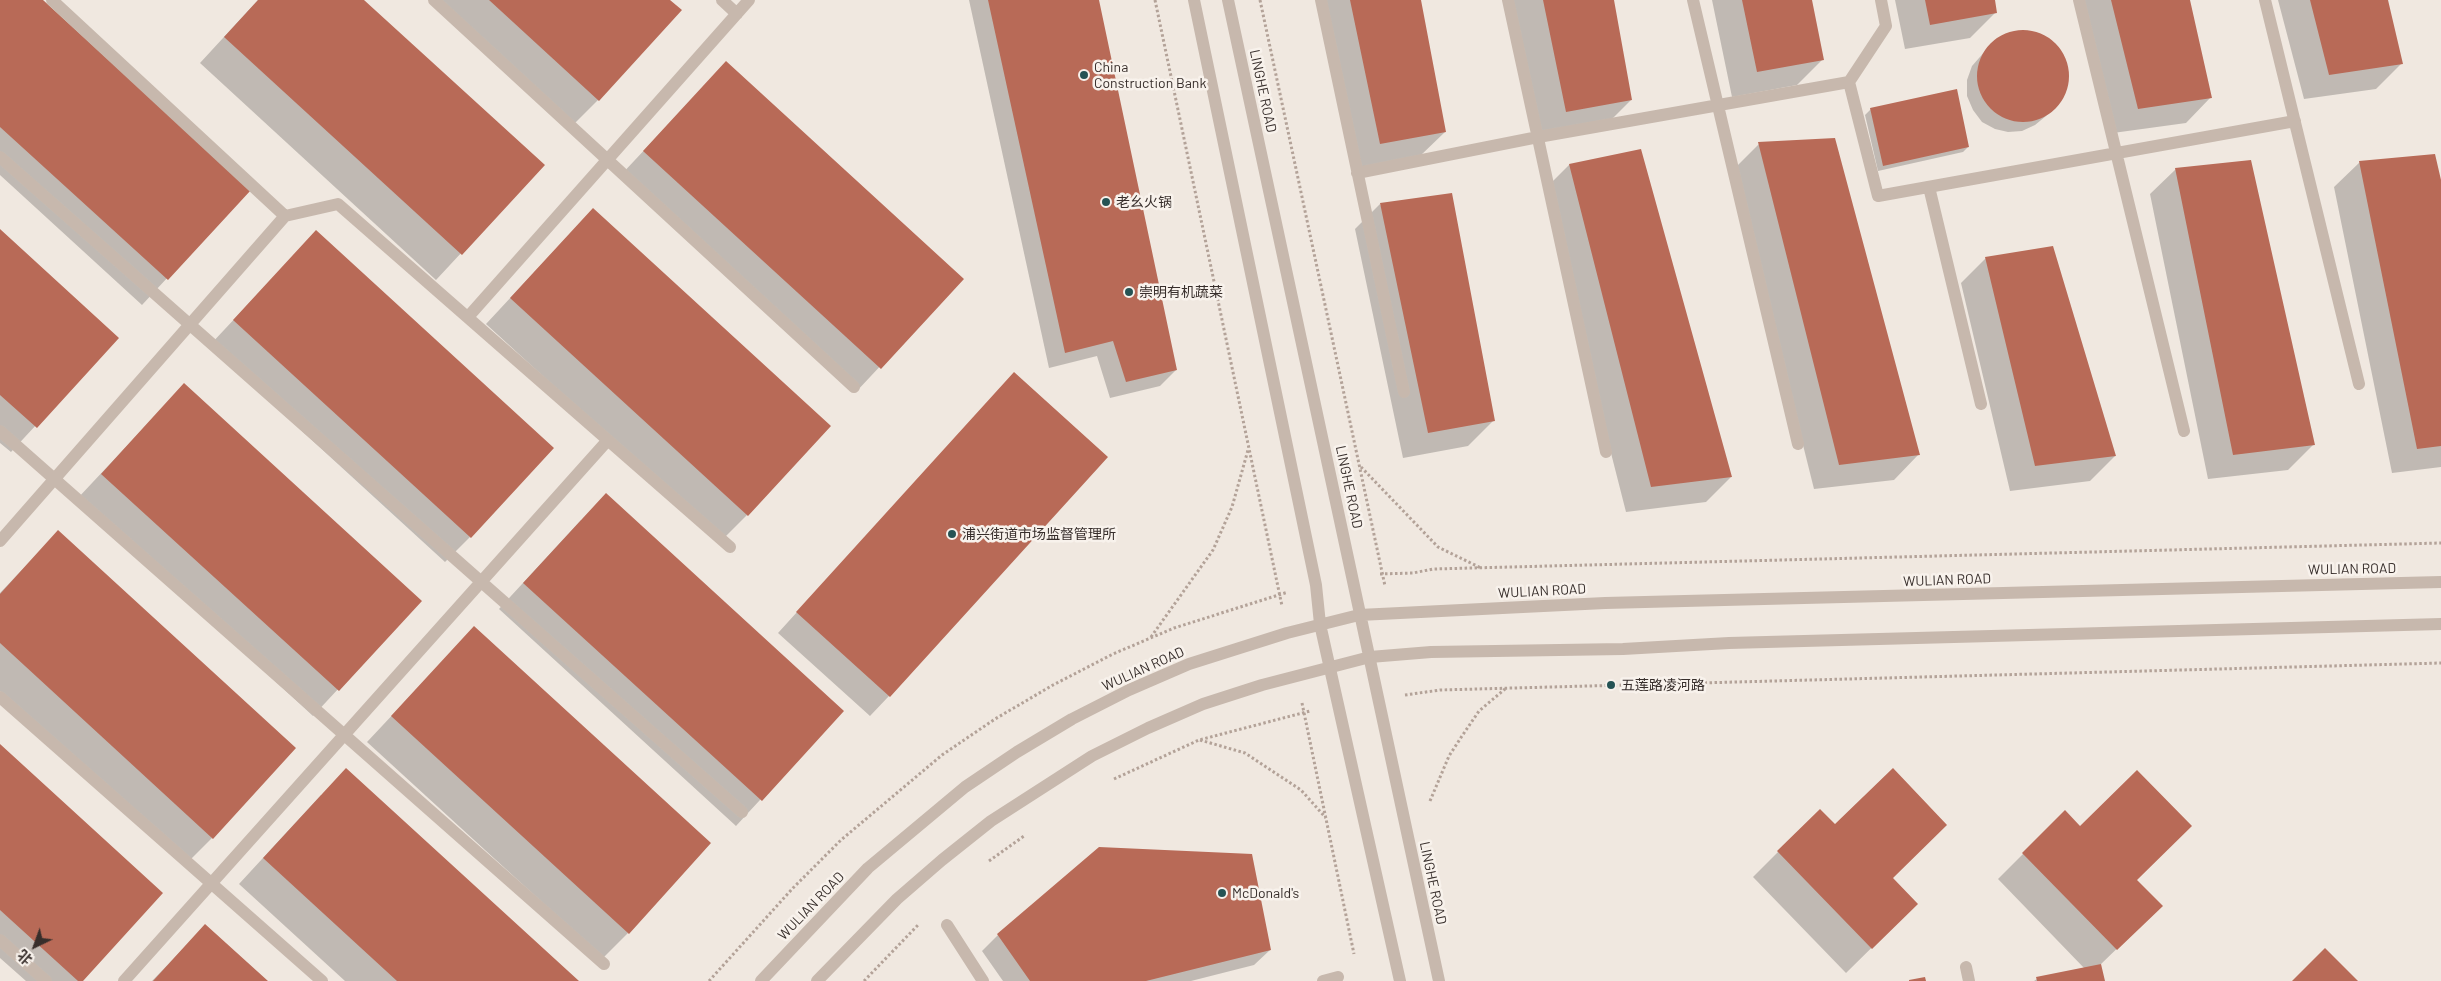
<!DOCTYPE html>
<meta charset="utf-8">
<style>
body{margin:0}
#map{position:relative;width:2441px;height:981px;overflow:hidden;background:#f0e8e0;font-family:Barlow,"Noto Sans SC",sans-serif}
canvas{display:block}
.north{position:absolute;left:10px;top:921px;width:50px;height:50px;-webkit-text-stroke:4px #f8f2ec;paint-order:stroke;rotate:222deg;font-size:14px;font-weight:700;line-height:20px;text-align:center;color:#372e2b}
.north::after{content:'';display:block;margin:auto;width:18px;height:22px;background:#372e2b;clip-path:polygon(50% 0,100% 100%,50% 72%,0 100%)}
</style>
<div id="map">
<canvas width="2441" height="981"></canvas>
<div class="north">北</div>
</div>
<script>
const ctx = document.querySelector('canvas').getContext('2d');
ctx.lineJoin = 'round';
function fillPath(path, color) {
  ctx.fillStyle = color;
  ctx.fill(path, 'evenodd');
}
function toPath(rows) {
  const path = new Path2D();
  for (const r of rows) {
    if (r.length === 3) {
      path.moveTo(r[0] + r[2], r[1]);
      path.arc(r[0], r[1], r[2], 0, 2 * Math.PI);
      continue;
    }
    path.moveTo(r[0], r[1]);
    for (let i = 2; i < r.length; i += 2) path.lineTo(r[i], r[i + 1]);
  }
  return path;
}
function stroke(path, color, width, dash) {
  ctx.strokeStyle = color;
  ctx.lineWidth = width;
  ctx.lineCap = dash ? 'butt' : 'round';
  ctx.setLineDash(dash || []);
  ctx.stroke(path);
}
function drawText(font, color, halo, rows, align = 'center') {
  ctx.font = font + ' Barlow,"Noto Sans SC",sans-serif';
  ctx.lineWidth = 5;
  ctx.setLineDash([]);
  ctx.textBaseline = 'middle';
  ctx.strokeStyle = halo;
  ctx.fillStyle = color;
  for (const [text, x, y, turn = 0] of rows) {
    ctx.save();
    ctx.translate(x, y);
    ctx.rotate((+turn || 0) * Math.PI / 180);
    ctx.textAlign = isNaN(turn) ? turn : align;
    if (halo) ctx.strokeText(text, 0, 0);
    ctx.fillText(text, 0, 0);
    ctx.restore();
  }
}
const shadow = toPath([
 [0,0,41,0,249,190,142,305,0,175],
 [258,0,362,0,543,165,436,280,200,63],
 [437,0,668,0,598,100,573,125],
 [969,0,1098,0,1176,370,1160,386,1110,398,1097,356,1049,368],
 [1320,0,1420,0,1445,132,1419,157,1355,169],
 [1513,0,1612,0,1631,100,1606,125,1541,137],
 [1712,0,1811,0,1822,60,1797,85,1732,97],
 [1895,0,1993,0,1996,12,1970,38,1905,49],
 [2079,0,2189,0,2211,97,2186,123,2113,133],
 [2278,0,2387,0,2401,64,2376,89,2304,99],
 [2022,31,2037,33,2050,41,2060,51,2066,64,2067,78,2064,92,2057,104,2046,116,2035,125,2022,131,2008,132,1995,129,1982,122,1973,110,1967,96,1967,80,1972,66,1993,42,2006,34],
 [726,63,962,279,855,393,619,177],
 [1871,109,1968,147,1963,152,1878,171,1865,115],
 [1759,144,1919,454,1894,480,1814,489,1734,169],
 [1640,151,1731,477,1706,502,1626,512,1544,190,1569,165],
 [2360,162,2441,186,2441,467,2392,473,2334,187],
 [2176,169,2314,444,2288,470,2208,479,2150,194],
 [1380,204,1493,421,1468,446,1403,458,1355,229],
 [593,209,747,515,722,540,486,324],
 [0,231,117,338,11,452,0,443],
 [316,232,470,537,445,562,209,346],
 [1986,258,2115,456,2090,481,2010,491,1961,283],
 [1014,373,889,696,870,716,778,633],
 [184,385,420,601,313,716,77,499],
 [581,520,842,711,736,826,499,609],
 [58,532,212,838,187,863,0,691,0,593],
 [474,628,628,933,603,958,367,742],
 [0,745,81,981,26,981,0,958],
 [321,795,577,981,345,981,239,884],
 [1820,810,1916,904,1846,973,1753,877],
 [2065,812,2161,906,2100,965,2104,981,2034,981,2037,979,2085,969,1998,879],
 [205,926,266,981,152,981],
 [998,935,1270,950,1254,965,1191,981,1003,981,982,951]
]);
const building = toPath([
 [0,0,43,0,251,190,168,280,0,127],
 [258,0,364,0,545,165,462,255,224,37],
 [489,0,670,0,682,10,599,101],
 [988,0,1099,0,1177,370,1126,382,1113,341,1065,353],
 [1350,0,1421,0,1446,132,1380,144],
 [1543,0,1614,0,1632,100,1566,112],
 [1742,0,1812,0,1824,60,1757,72],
 [1925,0,1995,0,1997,13,1930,25],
 [2111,0,2190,0,2212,98,2138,109],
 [2310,0,2388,0,2403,64,2329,75],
 [2023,76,46],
 [726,61,964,279,881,369,643,151],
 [1957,89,1969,147,1883,166,1870,108],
 [1835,138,1920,455,1839,465,1758,142],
 [1641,149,1732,477,1651,487,1569,164],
 [2435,154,2441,180,2441,446,2417,449,2359,161],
 [2251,160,2315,445,2233,455,2175,168],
 [1452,193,1495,421,1428,433,1380,203],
 [593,208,831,426,748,516,510,298],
 [0,229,119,338,37,428,0,395],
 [316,230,554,448,471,538,233,320],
 [2053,246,2116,456,2035,466,1985,257],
 [1014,372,1108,457,890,697,796,612],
 [184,383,422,601,339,691,101,474],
 [606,493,844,711,762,801,523,583],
 [58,530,296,748,213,839,0,643,0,594],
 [474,626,711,843,629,934,391,716],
 [0,744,163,893,83,981,78,981,0,910],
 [346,768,579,981,397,981,263,858],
 [1893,768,1947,825,1893,878,1918,904,1872,949,1777,851,1820,809,1835,824],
 [2137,770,2192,826,2137,880,2163,906,2117,950,2022,853,2065,810,2080,826],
 [1099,847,1252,854,1271,950,1146,981,1030,981,997,934],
 [205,924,268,981,153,981],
 [2325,948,2358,981,2292,981],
 [2101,964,2105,981,2037,981,2036,977],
 [1925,977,1926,981,1909,981,1909,980]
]);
const path = toPath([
 [1155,0,1282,606],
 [1260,0,1385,586],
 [1361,467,1438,547,1481,568],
 [1380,574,1413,573,1433,569,2441,543],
 [1151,637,1213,550,1232,507,1248,450],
 [1405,695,1440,690,2441,663],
 [1302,703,1354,954],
 [1200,740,1245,753,1301,790,1326,818],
 [1114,779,1199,740,1310,711],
 [1430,801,1449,756,1462,736,1479,711,1505,689],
 [989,861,1024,836],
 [709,981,793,888,841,840,942,755,995,719,1053,685,1113,654,1174,628,1288,592],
 [864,981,919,924]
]);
const service = toPath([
 [52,0,285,216],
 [434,0,854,387],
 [722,0,737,14],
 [1321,0,1404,392],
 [1508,0,1606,452],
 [1693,0,1798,444],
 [2079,0,2184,431],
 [2265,0,2359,384],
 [1849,82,1886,26,1881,0],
 [0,157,742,812],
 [1357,173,1538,137,1849,82,1878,196,2295,121],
 [1929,187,1981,404],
 [468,317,749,0],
 [0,431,604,964],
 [0,541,285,216,338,204,730,547],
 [0,697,322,981],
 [0,940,46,981],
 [1966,967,1969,981],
 [124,981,608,440]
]);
const pedestrian = toPath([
 [947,925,983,981],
 [1323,981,1338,977]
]);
const tertiary = toPath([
 [1194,0,1316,585,1320,624,1400,981],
 [1228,0,1439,981],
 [761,981,868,868,965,787,1017,752,1072,719,1129,690,1189,664,1287,633,1359,615,1605,603,2441,582],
 [817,981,897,899,942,860,991,821,1092,756,1148,728,1203,704,1262,685,1370,657,1431,652,1623,649,1729,643,2441,624]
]);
const markers = [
 [1084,75,5,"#255354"],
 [1106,202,5,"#255354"],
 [1129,292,5,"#255354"],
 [952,534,5,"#255354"],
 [1611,685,5,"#255354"],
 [1222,893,5,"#255354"]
];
const poiNames = [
 ["China",1094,67],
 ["Construction Bank",1094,83],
 ["老幺火锅",1116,202],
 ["崇明有机蔬菜",1139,292],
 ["浦兴街道市场监督管理所",962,534],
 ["五莲路凌河路",1621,685],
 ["McDonald's",1232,893]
];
const streetNames = [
 ["LINGHE ROAD",1263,91,78],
 ["LINGHE ROAD",1349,487,78],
 ["WULIAN ROAD",2352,569,-1],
 ["WULIAN ROAD",1947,580,-2],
 ["WULIAN ROAD",1542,591,-3],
 ["WULIAN ROAD",1143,669,-24],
 ["LINGHE ROAD",1433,883,78],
 ["WULIAN ROAD",811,906,-46]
];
fillPath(shadow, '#0003');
fillPath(building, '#b86a57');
stroke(path, '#b3a298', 3, [2.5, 2.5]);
stroke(service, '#c7b8ad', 12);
stroke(pedestrian, '#c7b8ad', 12);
stroke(tertiary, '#c7b8ad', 12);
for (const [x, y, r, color] of markers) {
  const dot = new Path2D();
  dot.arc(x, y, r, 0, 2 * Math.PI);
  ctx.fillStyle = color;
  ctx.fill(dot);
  stroke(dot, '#f8f2ec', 2);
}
drawText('14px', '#372e2b', '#f8f2ec', poiNames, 'left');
drawText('14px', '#372e2b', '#f8f2ec', streetNames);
</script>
